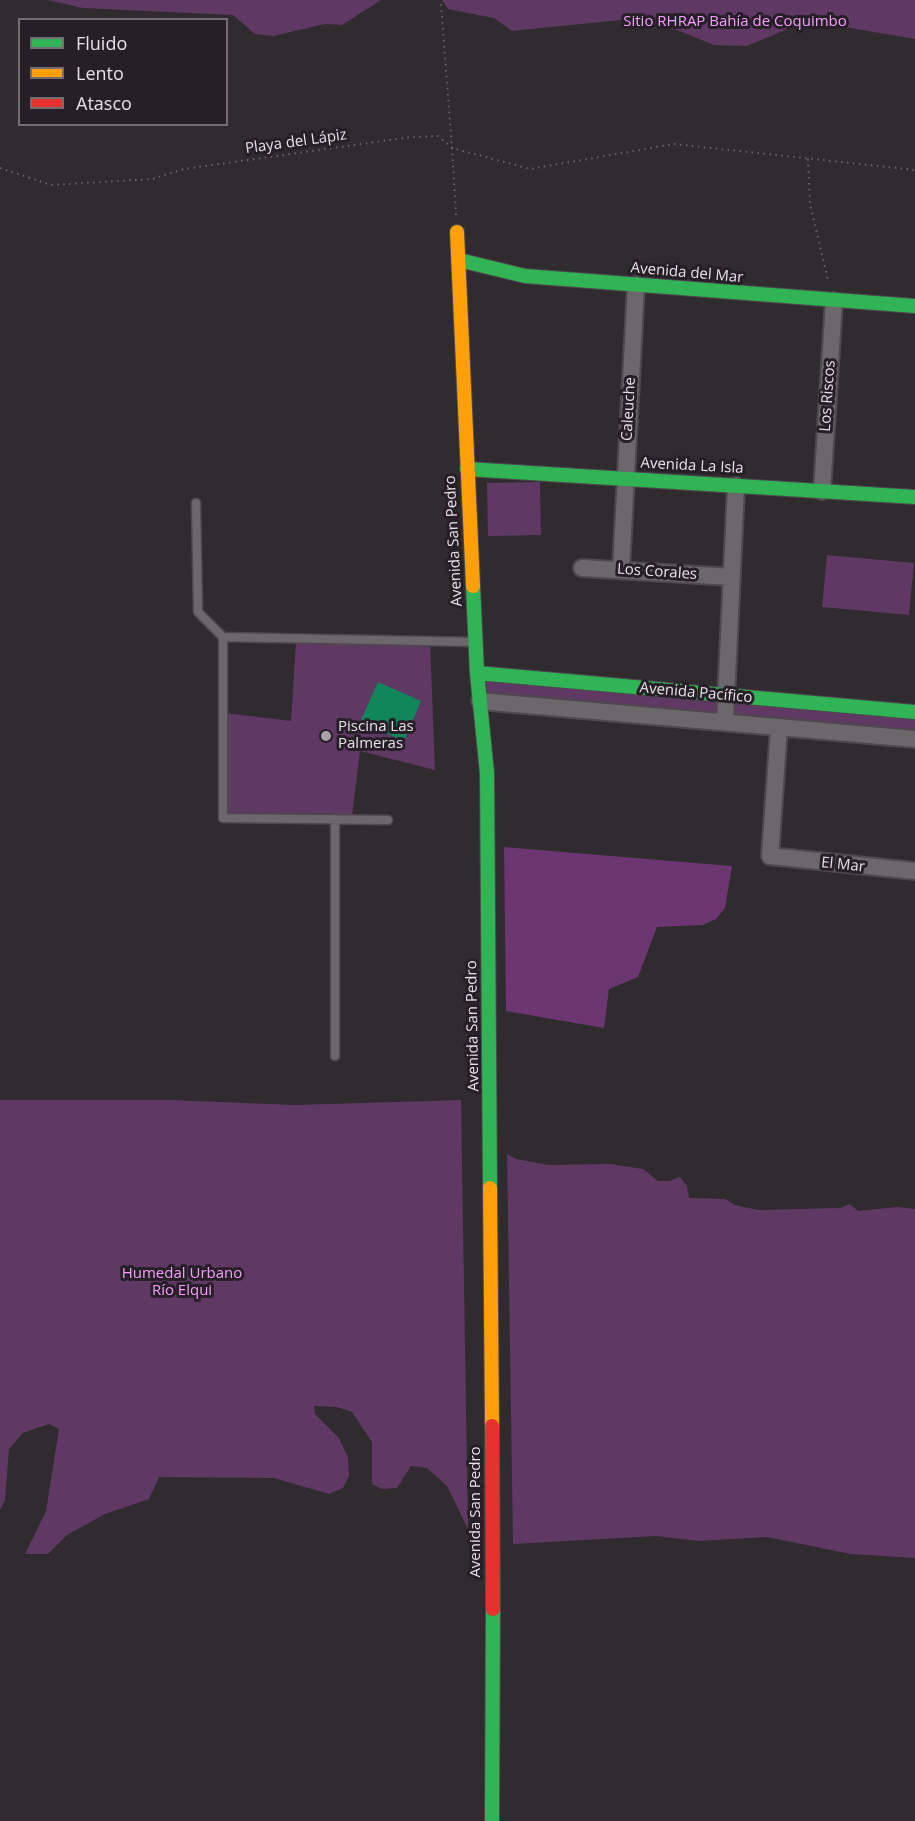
<!DOCTYPE html>
<meta charset="utf-8">
<style>
body{margin:0}
#map{position:relative;width:915px;height:1821px;overflow:hidden;background:#2f2b2f;font-family:"Open Sans",sans-serif}
canvas{display:block}
.legend{position:absolute;left:18px;top:18px;width:210px;height:108px;box-sizing:border-box;background:#271f27;border:2px solid #746d74;margin:0;padding:8px 10px;list-style:none;font-size:18px;color:#e7e2e7}
.legend li{display:flex;align-items:center;gap:12px;height:30px}
.legend b{width:30px;border:2px solid #746d74}
</style>
<div id="map">
<canvas width="915" height="1821"></canvas>
<ul class="legend">
<li><b style="height:8px;background:#30b455"></b>Fluido</li>
<li><b style="height:8px;background:#ff9f0a"></b>Lento</li>
<li><b style="height:8px;background:#e5322d"></b>Atasco</li>
</ul>
</div>
<script>
const ctx = document.querySelector('canvas').getContext('2d');
ctx.lineJoin = 'round';
function fillPath(path, color) {
  ctx.fillStyle = color;
  ctx.fill(path, 'evenodd');
}
function toPath(rows) {
  const path = new Path2D();
  for (const r of rows) {
    path.moveTo(r[0], r[1]);
    for (let i = 2; i < r.length; i += 2) path.lineTo(r[i], r[i + 1]);
  }
  return path;
}
function stroke(path, color, width, dash) {
  ctx.strokeStyle = color;
  ctx.lineWidth = width;
  ctx.lineCap = dash ? 'butt' : 'round';
  ctx.setLineDash(dash || []);
  ctx.stroke(path);
}
function drawText(font, color, halo, rows, align = 'center') {
  ctx.font = font + ' "Open Sans",sans-serif';
  ctx.lineWidth = 6;
  ctx.setLineDash([]);
  ctx.textBaseline = 'middle';
  ctx.strokeStyle = halo;
  ctx.fillStyle = color;
  for (const [text, x, y, turn = 0] of rows) {
    ctx.save();
    ctx.translate(x, y);
    ctx.rotate((+turn || 0) * Math.PI / 180);
    ctx.textAlign = isNaN(turn) ? turn : align;
    if (halo) ctx.strokeText(text, 0, 0);
    ctx.fillText(text, 0, 0);
    ctx.restore();
  }
}
const green = toPath([
 [47,0,381,0,342,25,325,24,273,36,255,34,233,15,83,8],
 [442,0,915,0,915,39,839,26,810,26,790,28,747,46,714,45,677,30,630,19,512,31,494,18,448,9],
 [540,482,541,535,488,536,487,483],
 [827,555,914,563,909,615,822,607],
 [296,641,430,641,435,770,360,751,351,824,219,814,218,712,291,721],
 [483,680,915,718,915,733,485,696],
 [0,1100,170,1100,295,1105,461,1100,468,1529,447,1486,427,1468,411,1466,397,1488,382,1489,372,1484,372,1442,352,1412,337,1407,314,1406,315,1414,339,1438,348,1458,349,1476,343,1488,329,1494,274,1478,159,1477,149,1499,105,1514,67,1535,48,1554,25,1554,46,1511,59,1429,49,1424,23,1433,9,1449,5,1500,0,1510],
 [507,1154,516,1159,549,1165,610,1164,643,1169,658,1181,669,1181,680,1177,687,1186,689,1198,725,1199,735,1205,758,1210,840,1208,850,1204,858,1211,897,1207,915,1209,915,1558,851,1554,767,1537,698,1541,656,1536,513,1544]
]);
const forest = toPath([
 [504,847,732,866,725,908,716,919,703,925,657,927,638,977,609,989,604,1028,506,1011]
]);
const water = toPath([
 [378,682,421,701,404,741,360,722]
]);
const path = toPath([
 [808,159,810,204,828,280],
 [0,168,51,185,152,179,184,169,411,137,438,136,452,148,441,4],
 [456,215,452,148,530,169,674,144,915,170]
]);
const lane = toPath([
 [196,503,198,612,223,637,475,642],
 [223,637,223,818,388,820],
 [335,819,335,1056]
]);
const street = toPath([
 [822,491,834,301],
 [582,568,732,577],
 [621,570,636,285],
 [480,701,915,739],
 [725,721,736,486],
 [779,727,770,856,915,871]
]);
const fast = toPath([
 [459,260,525,276,915,306],
 [467,469,915,497],
 [473,586,477,673,487,773,490,1188],
 [477,673,915,712],
 [492,1821,493,1609]
]);
const slow = toPath([
 [457,232,473,586],
 [490,1188,492,1426]
]);
const jam = toPath([
 [492,1426,493,1609]
]);
const markers = [
 [326,736,6,"#a7a2a7"]
];
const parkNames = [
 ["Sitio RHRAP Bahía de Coquimbo",735,22],
 ["Humedal Urbano",182,1274],
 ["Río Elqui",182,1291]
];
const streetNames = [
 ["Playa del Lápiz",296,142,-8],
 ["Avenida del Mar",687,273,5],
 ["Los Riscos",828,396,-86],
 ["Caleuche",629,409,-87],
 ["Avenida La Isla",692,466,3],
 ["Avenida San Pedro",454,541,-93],
 ["Los Corales",657,572,4],
 ["Avenida Pacífico",696,693,5],
 ["El Mar",843,865,6],
 ["Avenida San Pedro",473,1026,-91],
 ["Avenida San Pedro",476,1512,-90]
];
const poiNames = [
 ["Piscina Las",338,727],
 ["Palmeras",338,744]
];
fillPath(green, '#603864');
fillPath(forest, '#6c3671');
fillPath(water, '#12865b');
stroke(lane, '#4d494d', 11);
stroke(street, '#4d494d', 20);
stroke(fast, '#4d494d', 16);
stroke(slow, '#4d494d', 16);
stroke(jam, '#4d494d', 16);
stroke(path, '#686568', 2, [1.5, 4.5]);
stroke(lane, '#6b676b', 8);
stroke(street, '#6b676b', 16);
stroke(fast, '#30b455', 14);
stroke(slow, '#ff9f0a', 14);
stroke(jam, '#e5322d', 14);
for (const [x, y, r, color] of markers) {
  const dot = new Path2D();
  dot.arc(x, y, r, 0, 2 * Math.PI);
  ctx.fillStyle = color;
  ctx.fill(dot);
  stroke(dot, '#271f27', 2);
}
drawText('15px', '#f69ffc', '#271f27', parkNames);
drawText('15px', '#e7e2e7', '#271f27', streetNames);
drawText('15px', '#e7e2e7', '#271f27', poiNames, 'left');
</script>
